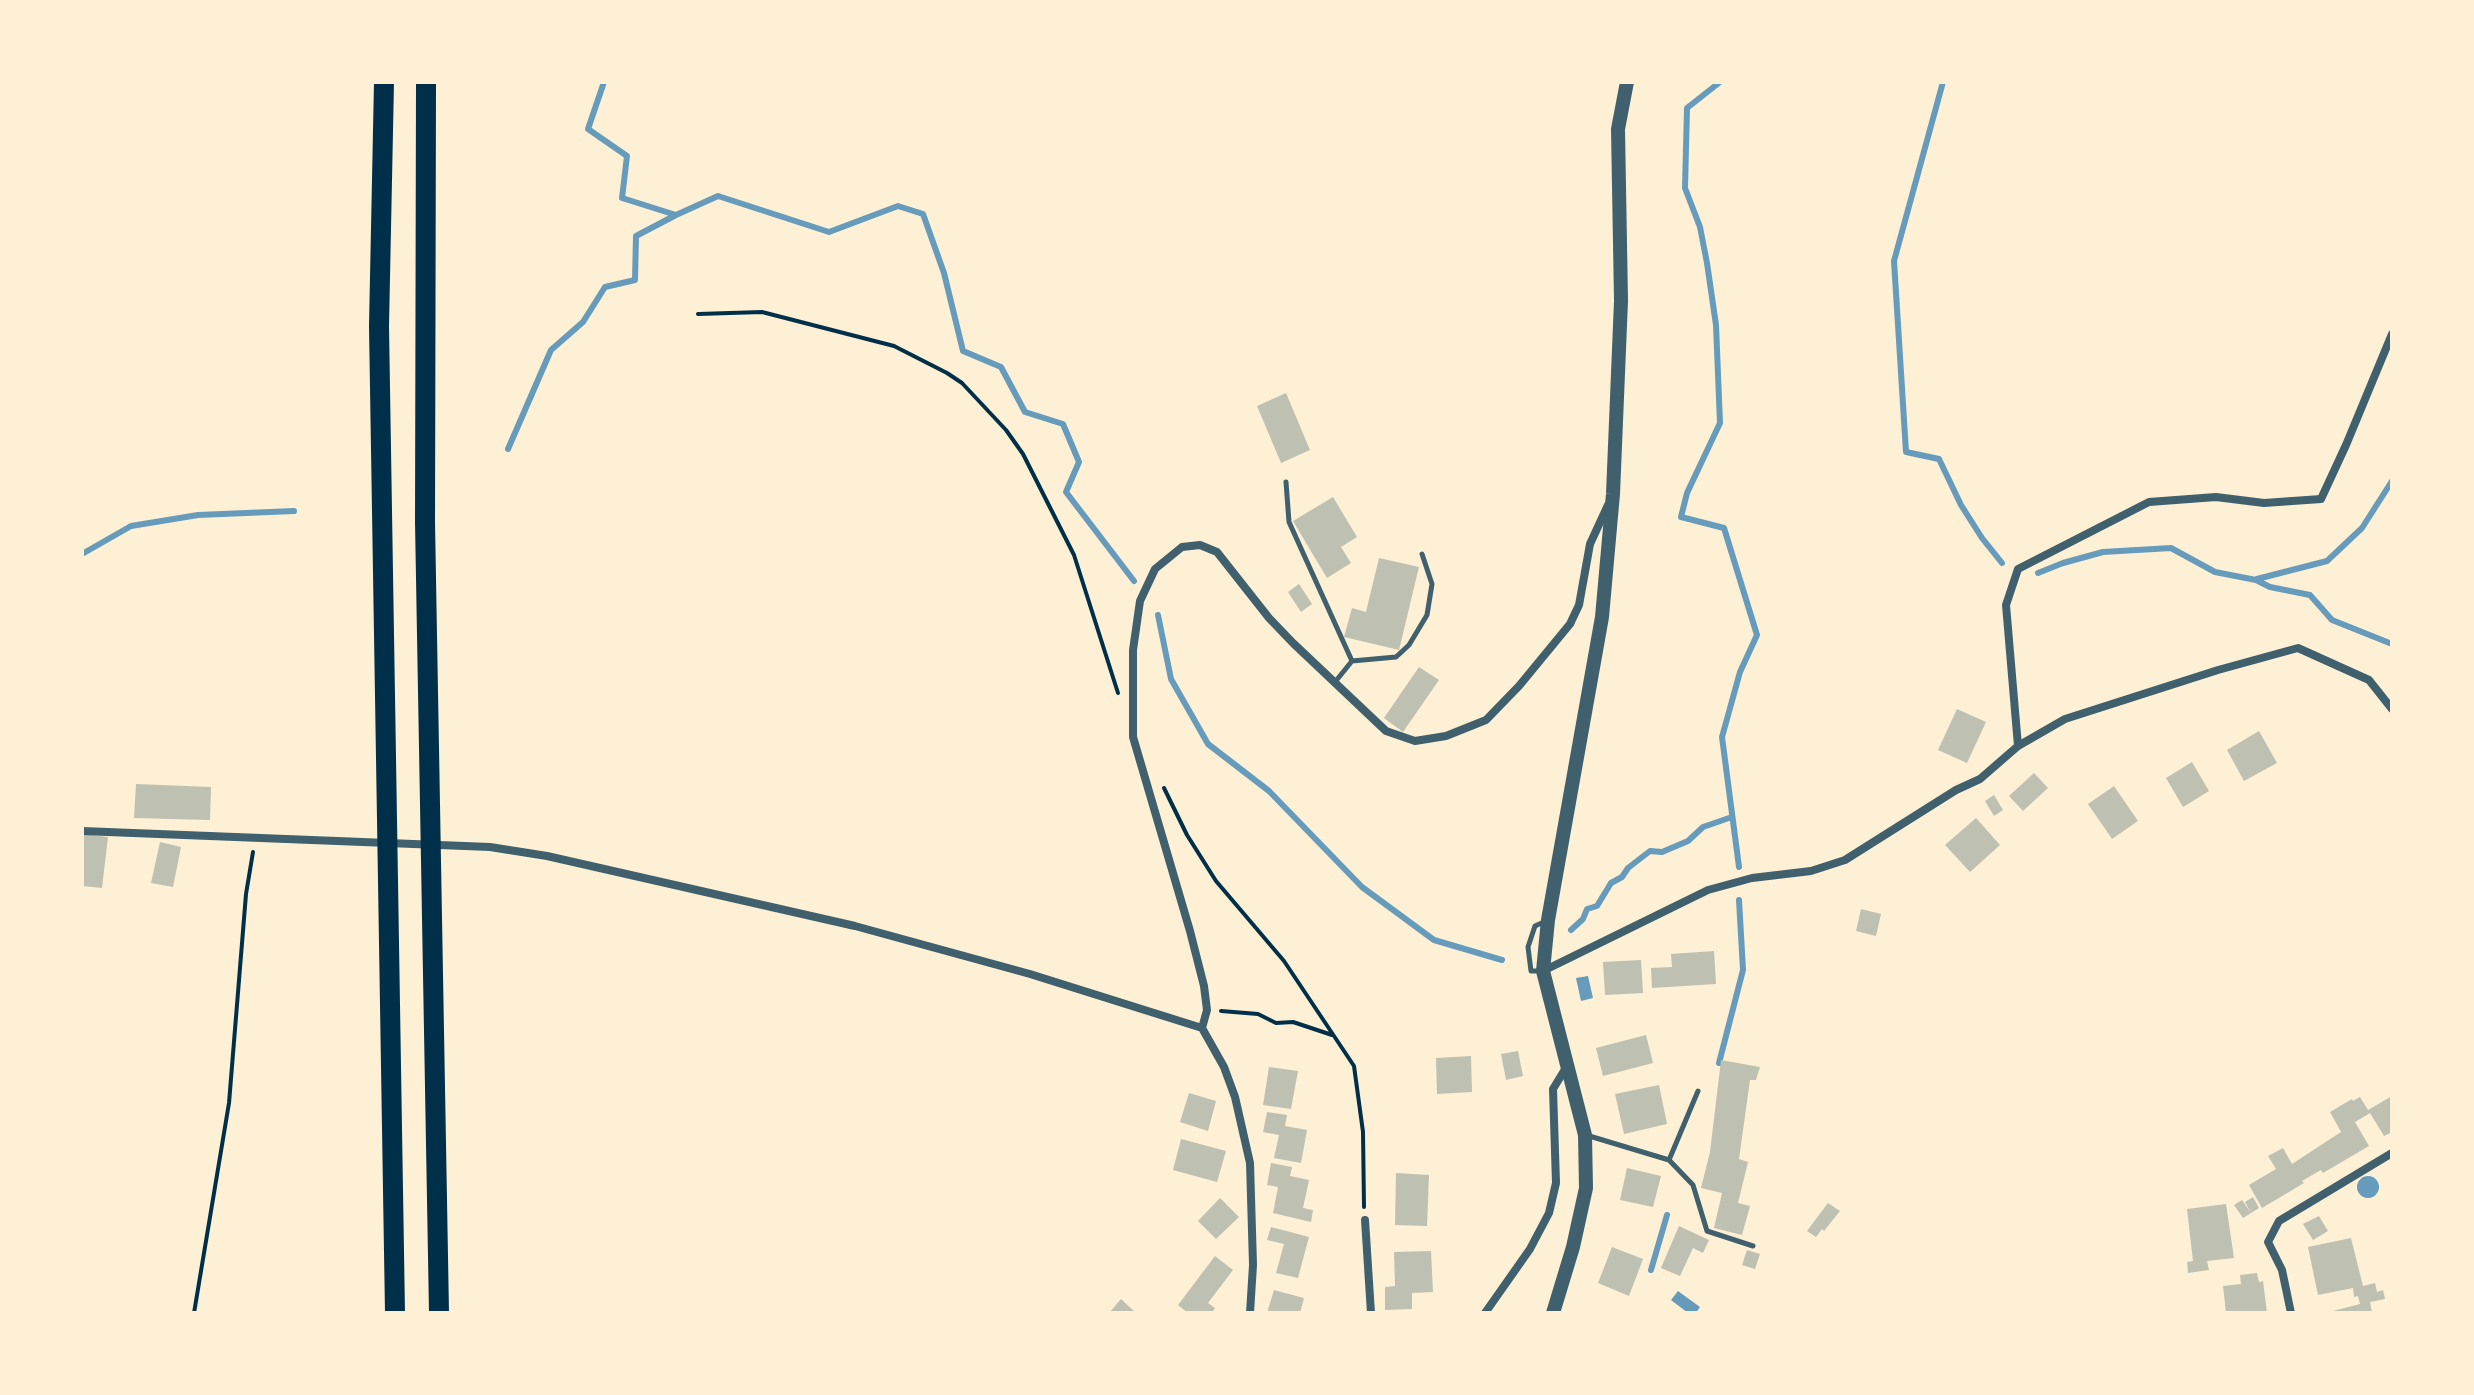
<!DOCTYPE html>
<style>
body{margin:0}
#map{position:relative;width:2474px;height:1395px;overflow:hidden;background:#fdf0d5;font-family:Ubuntu,sans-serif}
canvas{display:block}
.frame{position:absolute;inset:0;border:84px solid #fdf0d5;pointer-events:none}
</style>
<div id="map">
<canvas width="2474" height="1395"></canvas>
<div class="frame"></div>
</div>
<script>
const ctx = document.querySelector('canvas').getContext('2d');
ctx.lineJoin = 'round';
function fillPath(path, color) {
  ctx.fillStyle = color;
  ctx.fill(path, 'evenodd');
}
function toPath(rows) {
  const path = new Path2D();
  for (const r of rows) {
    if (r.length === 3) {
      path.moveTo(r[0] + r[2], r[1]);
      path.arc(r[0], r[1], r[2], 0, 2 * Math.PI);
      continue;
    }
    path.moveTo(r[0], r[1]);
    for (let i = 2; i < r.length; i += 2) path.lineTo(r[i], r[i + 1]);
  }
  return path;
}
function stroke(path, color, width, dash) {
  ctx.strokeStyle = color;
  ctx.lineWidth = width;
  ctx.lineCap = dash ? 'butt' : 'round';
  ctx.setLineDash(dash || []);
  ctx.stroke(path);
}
const water = toPath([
 [1588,976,1593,998,1581,1001,1576,978],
 [2368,1187,11],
 [1678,1291,1700,1307,1696,1313,1688,1313,1671,1300]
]);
const stream = toPath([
 [604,82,588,129,627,156,622,198,676,215,718,196,829,232,898,206,923,214,944,273,963,351,1001,367,1025,412,1063,424,1079,462,1066,492,1134,581],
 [1720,82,1687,108,1685,188,1700,227,1707,263,1716,325,1720,423,1687,493,1681,517,1724,528,1757,635,1740,672,1722,737,1739,867],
 [1943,82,1894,261,1906,452,1939,459,1961,505,1982,538,2002,563],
 [508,449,551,350,583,322,605,287,635,280,636,236,676,215],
 [82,554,131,526,198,515,294,511],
 [2038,573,2063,563,2103,552,2171,548,2215,572,2256,580,2270,587,2310,595,2332,620,2392,644],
 [2257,579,2327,561,2362,528,2392,481],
 [1158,615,1171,679,1208,744,1269,791,1362,887,1434,940,1502,960],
 [1571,930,1583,919,1587,909,1597,906,1611,883,1622,877,1628,868,1650,851,1662,852,1688,841,1703,827,1732,817],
 [1719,1063,1743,970,1739,900],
 [1651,1270,1667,1215]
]);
const building = toPath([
 [1286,393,1310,450,1281,463,1257,406],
 [1333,497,1357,537,1341,547,1351,563,1327,578,1293,521],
 [1379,558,1419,567,1399,650,1344,637,1352,608,1366,612],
 [1299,584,1312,604,1301,612,1288,592],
 [1419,667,1439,680,1403,732,1384,718],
 [1957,709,1986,722,1967,763,1938,750],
 [2259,731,2277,763,2244,781,2227,750],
 [2192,762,2209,791,2183,807,2166,778],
 [2034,773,2048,788,2023,811,2009,796],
 [136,784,211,787,210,820,134,818],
 [2114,786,2138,821,2112,839,2088,804],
 [1994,795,2003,810,1994,816,1985,801],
 [1976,818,2000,845,1970,872,1945,845],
 [82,834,108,837,102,888,82,886],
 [160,842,181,847,173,887,151,883],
 [1861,909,1881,914,1876,936,1856,931],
 [1714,951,1716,984,1652,988,1651,968,1672,967,1671,954],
 [1641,960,1643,993,1605,995,1603,962],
 [1646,1035,1653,1063,1603,1076,1596,1048],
 [1518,1051,1523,1076,1506,1080,1501,1054],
 [1471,1056,1472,1092,1437,1094,1436,1058],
 [1721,1060,1760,1067,1756,1080,1750,1080,1739,1159,1748,1162,1738,1203,1750,1206,1742,1235,1714,1228,1722,1193,1701,1188,1710,1152],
 [1269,1067,1298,1071,1291,1109,1263,1105],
 [1659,1085,1667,1124,1624,1134,1615,1094],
 [1189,1093,1216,1101,1208,1131,1180,1122],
 [2392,1096,2392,1132,2384,1136,2370,1113,2355,1122,2369,1146,2323,1173,2321,1170,2302,1181,2304,1183,2262,1208,2249,1185,2276,1169,2268,1156,2283,1148,2292,1164,2341,1132,2330,1112,2352,1099,2353,1101,2360,1097,2368,1110],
 [1267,1112,1287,1115,1285,1126,1307,1130,1301,1163,1274,1158,1279,1135,1263,1132],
 [1181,1139,1226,1151,1217,1182,1173,1170],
 [1271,1163,1292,1167,1290,1176,1309,1180,1303,1208,1313,1210,1311,1222,1273,1213,1278,1187,1267,1185],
 [1627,1168,1661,1176,1653,1207,1620,1200],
 [1396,1173,1429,1175,1427,1226,1395,1225],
 [2253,1197,2259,1208,2251,1213,2245,1202],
 [1220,1198,1239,1217,1216,1239,1198,1221],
 [2242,1200,2251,1213,2243,1218,2234,1205],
 [1828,1203,1840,1211,1824,1231,1822,1229,1816,1237,1807,1231],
 [2226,1204,2234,1258,2207,1261,2209,1270,2188,1273,2187,1262,2193,1261,2187,1209],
 [2319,1216,2328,1231,2313,1240,2303,1224],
 [1679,1226,1709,1240,1703,1253,1693,1248,1680,1276,1661,1268],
 [1271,1227,1309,1237,1298,1278,1276,1273,1284,1244,1267,1240],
 [2351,1238,2363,1286,2375,1283,2377,1292,2383,1290,2385,1299,2370,1302,2372,1313,2325,1313,2360,1304,2358,1296,2354,1297,2353,1288,2318,1295,2308,1247],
 [1612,1247,1643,1259,1629,1296,1598,1283],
 [1747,1250,1760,1254,1755,1269,1742,1265],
 [1431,1251,1433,1292,1412,1293,1412,1309,1385,1310,1385,1287,1395,1286,1394,1252],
 [1215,1256,1233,1270,1208,1303,1215,1308,1212,1313,1188,1313,1178,1305],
 [2257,1273,2259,1282,2263,1281,2267,1313,2226,1313,2223,1286,2241,1284,2240,1275],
 [1274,1290,1304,1298,1300,1313,1267,1313],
 [1121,1299,1136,1313,1109,1313]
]);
const path = toPath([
 [698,314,762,312,894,346,947,373,962,383,1006,430,1023,454,1074,555,1118,693],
 [1164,788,1187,835,1216,881,1284,961,1354,1066,1363,1132,1364,1207],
 [1221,1011,1258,1014,1276,1023,1293,1022,1332,1035],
 [194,1313,229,1103,246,894,253,852]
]);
const service = toPath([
 [1286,482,1289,522,1352,661,1335,682],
 [1352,661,1396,657,1409,645,1427,615,1432,584,1422,554],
 [1541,971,1531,971,1528,947,1535,926,1544,922],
 [1586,1135,1669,1160,1698,1091],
 [1669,1160,1693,1185,1707,1231,1753,1246]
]);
const minor = toPath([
 [2018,746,2006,605,2018,569,2149,502,2216,497,2264,503,2321,499,2346,445,2392,334],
 [82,831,490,847,547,856,855,926,1030,974,1202,1028,1224,1067,1235,1097,1250,1163,1253,1265,1250,1313],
 [1543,971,1708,890,1752,878,1811,871,1845,860,1956,790,1980,779,2018,746,2065,719,2218,670,2298,648,2369,680,2392,709],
 [1202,1028,1207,1010,1204,986,1190,931,1133,737,1133,650,1140,601,1155,569,1182,547,1200,545,1217,552,1269,618,1293,643,1386,731,1415,741,1446,736,1486,720,1519,686,1570,624,1579,605,1590,544,1608,505],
 [1365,1220,1371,1313],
 [1485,1313,1530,1249,1549,1213,1556,1183,1553,1089,1567,1066],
 [2291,1313,2282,1270,2268,1242,2279,1221,2392,1153]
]);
const tertiary = toPath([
 [1553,1313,1573,1247,1586,1188,1585,1135,1543,971,1548,920,1602,617,1613,494,1621,301,1618,129,1627,82]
]);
const motorway = toPath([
 [384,82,379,326,395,1313],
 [426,82,425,522,439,1313]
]);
fillPath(water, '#669bbc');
stroke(stream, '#669bbc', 6);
fillPath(building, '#bec0b2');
stroke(path, '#003049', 4);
stroke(service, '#3f606c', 5);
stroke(minor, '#3f606c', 8);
stroke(tertiary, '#3f606c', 14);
stroke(motorway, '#003049', 20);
</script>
